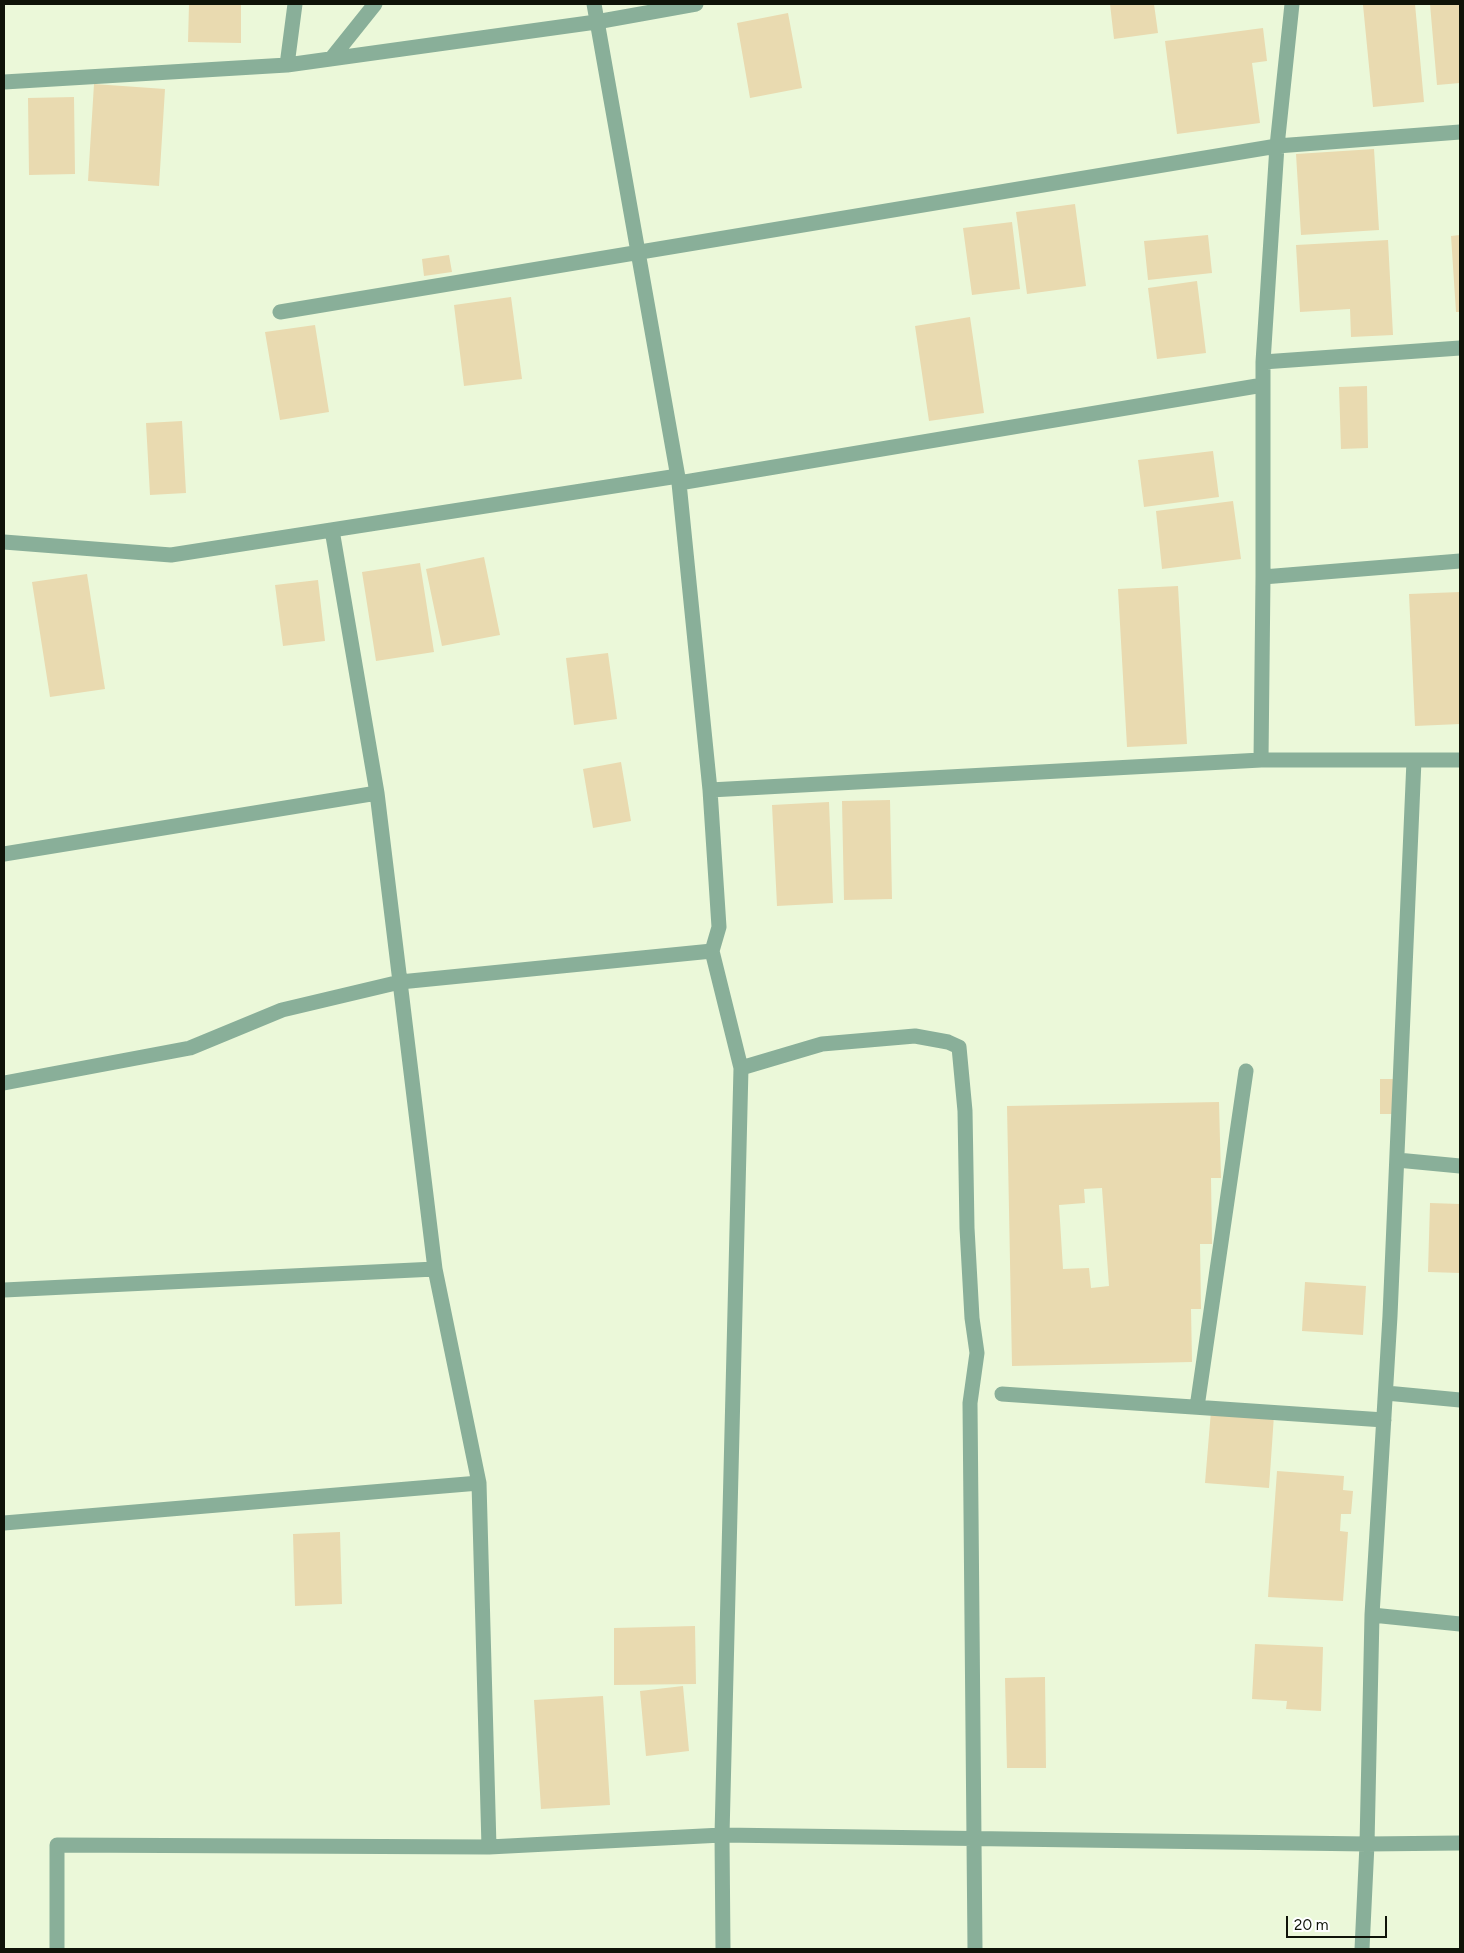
<!DOCTYPE html>
<style>
body{margin:0}
#map{position:relative;width:1464px;height:1953px;overflow:hidden;background:#ebf8d9;font-family:Figtree,sans-serif}
canvas{display:block}
.frame{position:absolute;inset:0;border:5px solid #0f1308;pointer-events:none}
.scale{position:absolute;left:1286px;top:1916px;width:101px;height:22px;box-sizing:border-box;border:2px solid #0f1308;border-top:0;padding-left:6px;font-size:15px;line-height:18px;white-space:nowrap;color:#0f1308;-webkit-text-stroke:4px #fff;paint-order:stroke}
</style>
<div id="map">
<canvas width="1464" height="1953"></canvas>
<div class="frame"></div>
<div class="scale">20 m</div>
</div>
<script>
const ctx = document.querySelector('canvas').getContext('2d');
ctx.lineJoin = 'round';
function fillPath(path, color) {
  ctx.fillStyle = color;
  ctx.fill(path, 'evenodd');
}
function toPath(rows) {
  const path = new Path2D();
  for (const r of rows) {
    path.moveTo(r[0], r[1]);
    for (let i = 2; i < r.length; i += 2) path.lineTo(r[i], r[i + 1]);
  }
  return path;
}
function stroke(path, color, width, dash) {
  ctx.strokeStyle = color;
  ctx.lineWidth = width;
  ctx.lineCap = dash ? 'butt' : 'round';
  ctx.setLineDash(dash || []);
  ctx.stroke(path);
}
const building = toPath([
 [189,4,241,4,241,43,188,42],
 [1110,4,1154,4,1158,33,1114,39],
 [1377,4,1415,4,1424,102,1373,107,1363,5],
 [1430,4,1460,4,1460,83,1437,85],
 [788,13,802,88,750,98,737,23],
 [1263,28,1267,61,1252,63,1260,123,1177,134,1165,41],
 [94,84,165,89,159,186,88,181],
 [74,97,75,174,29,175,28,98],
 [1374,149,1379,230,1301,235,1296,154],
 [1075,204,1086,286,1027,294,1016,212],
 [1012,222,1020,289,972,295,963,228],
 [1208,235,1212,273,1148,280,1144,241],
 [1460,235,1460,312,1456,312,1451,236],
 [1388,240,1393,335,1351,337,1350,309,1300,312,1296,245],
 [449,255,452,272,424,276,422,259],
 [1197,281,1206,353,1157,359,1148,288],
 [511,297,522,379,464,386,454,305],
 [970,317,984,413,929,421,915,326],
 [315,325,329,412,280,420,265,332],
 [1367,386,1368,448,1341,449,1339,387],
 [182,421,186,493,150,495,146,423],
 [1213,451,1219,497,1144,507,1138,460],
 [1233,501,1241,559,1162,569,1156,511],
 [484,557,500,635,442,646,426,569],
 [420,563,434,652,376,661,362,572],
 [87,574,105,689,50,697,32,582],
 [318,580,325,641,283,646,275,585],
 [1178,586,1187,744,1127,747,1118,589],
 [1460,592,1460,724,1415,726,1409,594],
 [608,653,617,719,574,725,566,658],
 [621,762,631,821,593,828,583,769],
 [890,800,892,899,844,900,842,801],
 [829,802,833,903,777,906,772,805],
 [1380,1079,1397,1079,1398,1114,1380,1114],
 [1219,1102,1221,1178,1211,1178,1212,1244,1200,1244,1201,1309,1191,1309,1192,1362,1012,1366,1007,1106],
 [1102,1188,1109,1286,1091,1288,1089,1268,1063,1269,1059,1205,1085,1203,1084,1189],
 [1430,1203,1460,1204,1460,1273,1428,1272],
 [1305,1282,1366,1286,1363,1335,1302,1331],
 [1211,1411,1274,1415,1269,1488,1205,1483],
 [1277,1471,1344,1476,1343,1490,1353,1491,1351,1514,1341,1514,1340,1531,1348,1532,1343,1601,1268,1597],
 [340,1532,342,1604,295,1606,293,1534],
 [695,1626,696,1684,614,1685,614,1628],
 [1255,1644,1323,1647,1321,1711,1286,1709,1287,1701,1252,1699],
 [1045,1677,1046,1768,1007,1768,1005,1678],
 [683,1686,689,1751,646,1756,640,1691],
 [603,1696,610,1805,541,1809,534,1700]
]);
const minor = toPath([
 [594,4,679,483,710,790,719,927,712,951,741,1068,822,1044,915,1036,948,1042,959,1047,965,1111,967,1228,972,1318,977,1353,970,1403,975,1949],
 [1292,4,1277,146,1263,362,1263,577,1460,561],
 [331,59,375,4],
 [287,65,295,4],
 [4,82,287,65,596,22,696,4],
 [280,312,1277,146,1460,132],
 [1263,362,1460,348],
 [679,483,1263,385],
 [332,530,377,793,435,1269],
 [4,542,171,555,678,476],
 [1263,577,1261,760,1460,760],
 [710,790,1261,760],
 [4,854,377,793],
 [4,1083,190,1048,282,1010,400,982,712,951],
 [1397,1160,1460,1166],
 [4,1290,435,1269,479,1483,489,1847],
 [1386,1393,1460,1400],
 [1002,1394,1384,1420],
 [1197,1407,1246,1071],
 [4,1523,479,1483],
 [1372,1615,1460,1624],
 [57,1949,57,1845,489,1847,722,1835,1367,1844,1460,1843],
 [723,1949,722,1835,741,1068],
 [1362,1949,1367,1844,1372,1615,1390,1316,1414,760]
]);
fillPath(building, '#e9dab0');
stroke(minor, '#89af99', 15);
</script>
